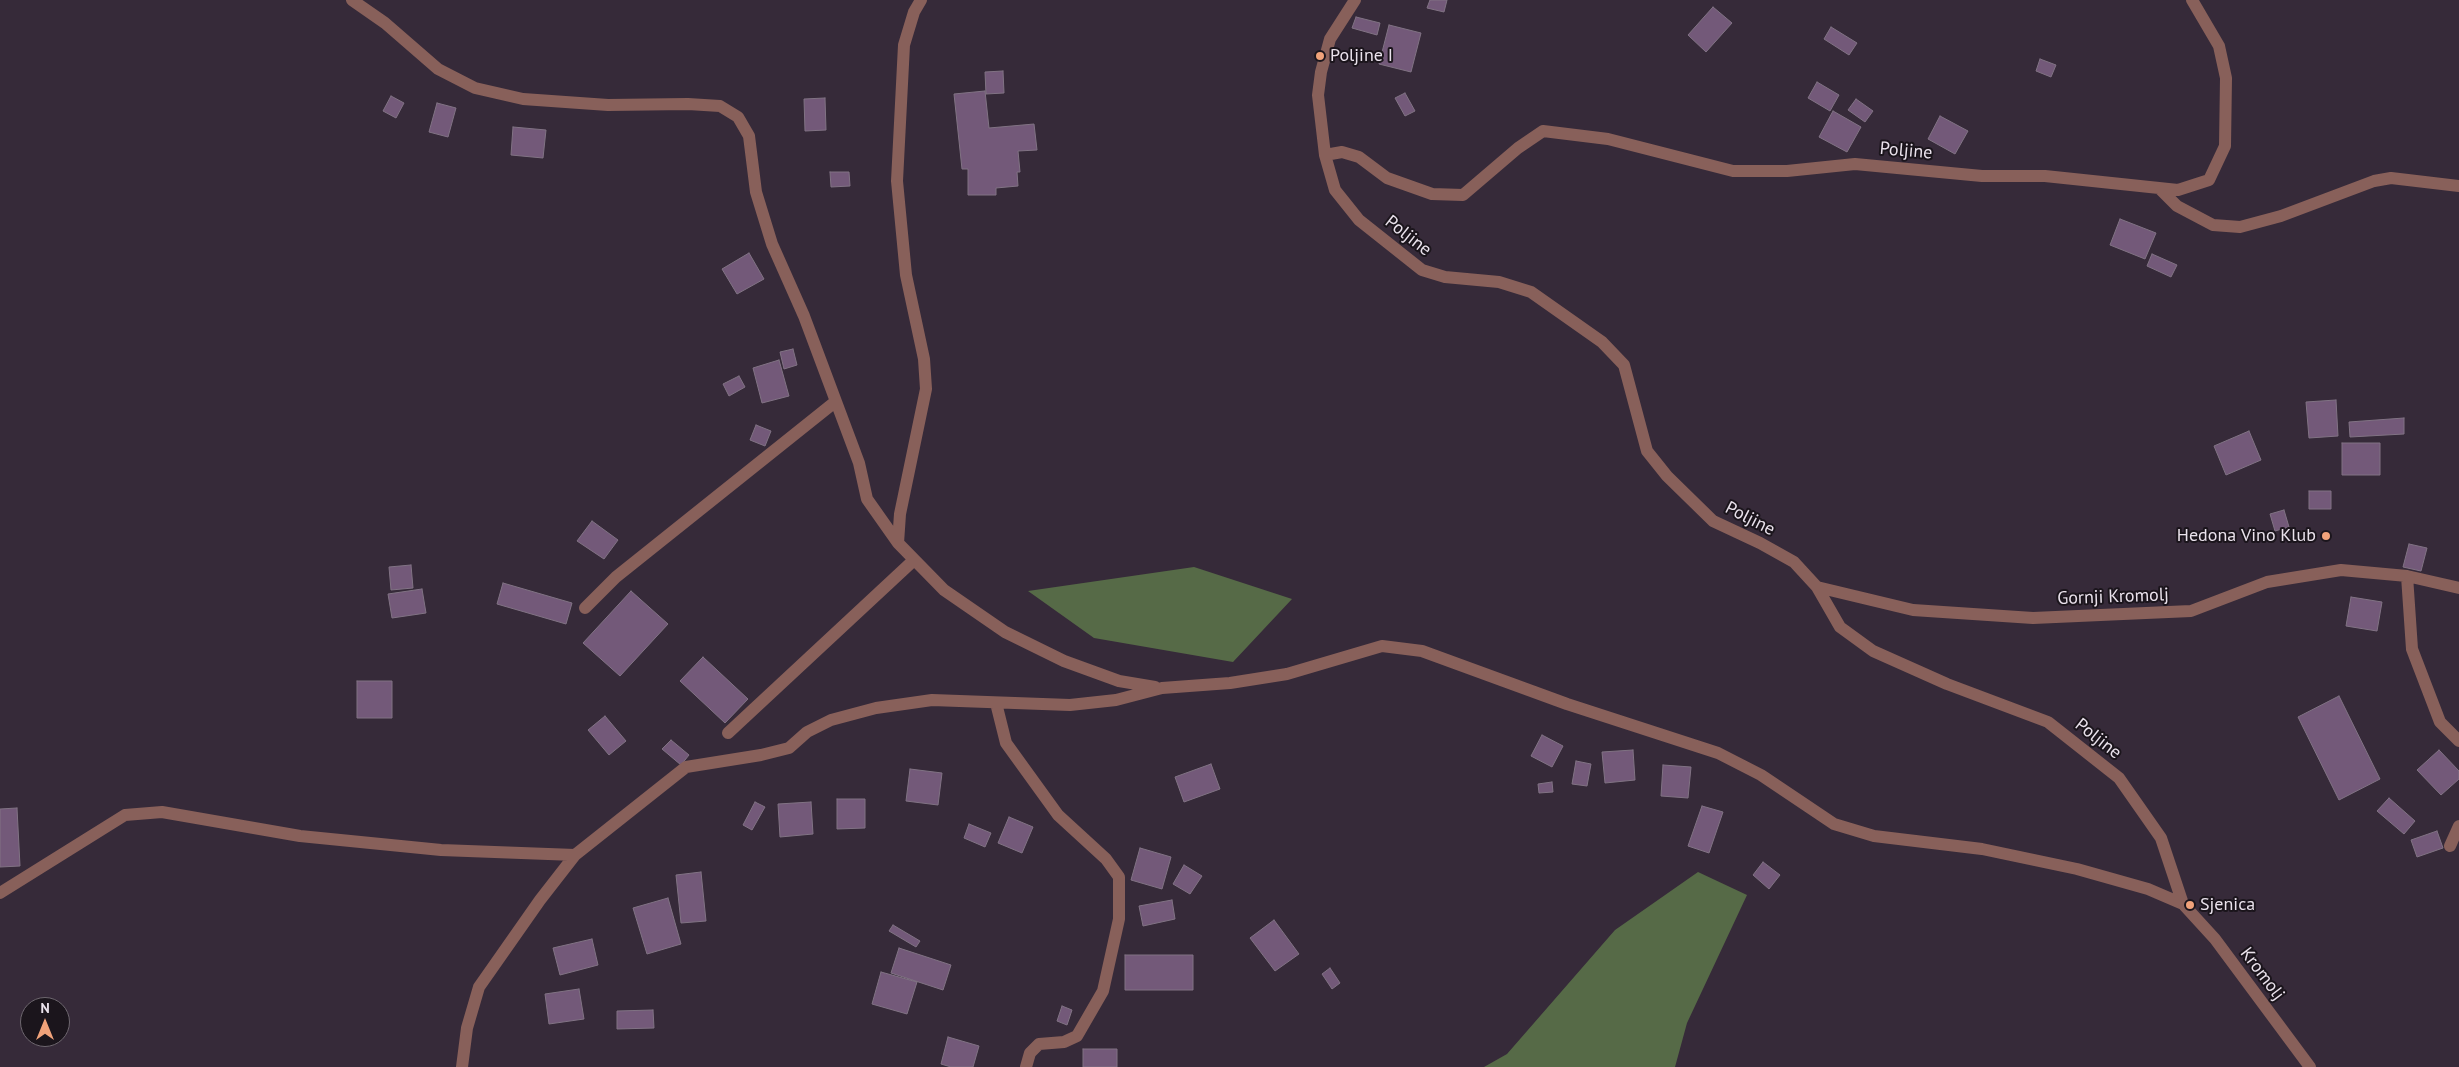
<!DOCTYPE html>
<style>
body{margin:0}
#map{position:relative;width:2459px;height:1067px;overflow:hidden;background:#362a39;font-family:"PT Sans",sans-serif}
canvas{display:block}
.north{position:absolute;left:20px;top:997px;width:50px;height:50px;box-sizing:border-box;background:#1b151c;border:1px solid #6e676f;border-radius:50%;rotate:0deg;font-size:14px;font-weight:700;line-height:20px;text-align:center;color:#eae2ec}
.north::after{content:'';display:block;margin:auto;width:18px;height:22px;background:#f0a27a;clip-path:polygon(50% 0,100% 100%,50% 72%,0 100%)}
</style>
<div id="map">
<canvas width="2459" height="1067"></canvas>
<div class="north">N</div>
</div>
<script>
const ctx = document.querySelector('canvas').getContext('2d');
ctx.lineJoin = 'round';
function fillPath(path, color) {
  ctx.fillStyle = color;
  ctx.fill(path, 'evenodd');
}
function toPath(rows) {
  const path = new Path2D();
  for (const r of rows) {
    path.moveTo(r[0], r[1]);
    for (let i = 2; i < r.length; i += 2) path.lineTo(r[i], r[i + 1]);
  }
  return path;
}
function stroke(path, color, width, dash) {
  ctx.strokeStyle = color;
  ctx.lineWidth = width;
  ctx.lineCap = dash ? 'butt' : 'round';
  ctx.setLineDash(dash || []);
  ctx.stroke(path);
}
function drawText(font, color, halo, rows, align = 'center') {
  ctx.font = font + ' "PT Sans",sans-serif';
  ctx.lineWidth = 4;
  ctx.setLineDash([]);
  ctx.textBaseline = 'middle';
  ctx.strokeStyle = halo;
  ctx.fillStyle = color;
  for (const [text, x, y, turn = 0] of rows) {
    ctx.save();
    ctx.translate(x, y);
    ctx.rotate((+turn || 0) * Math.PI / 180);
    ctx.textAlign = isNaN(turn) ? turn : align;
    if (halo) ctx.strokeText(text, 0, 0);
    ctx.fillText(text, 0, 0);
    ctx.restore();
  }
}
const forest = toPath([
 [1194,567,1292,599,1233,662,1094,638,1028,591],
 [1698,872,1747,895,1687,1023,1675,1067,1484,1067,1507,1054,1615,930]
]);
const building = toPath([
 [1430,0,1447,0,1444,12,1427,8,1430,0],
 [1713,7,1732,23,1706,52,1688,35,1713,7],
 [1356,17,1380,23,1377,35,1352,28,1356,17],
 [1389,25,1421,33,1411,72,1379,64,1389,25],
 [1831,27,1857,43,1849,55,1824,39,1831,27],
 [2040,59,2056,65,2051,77,2036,71,2040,59],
 [1003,71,1004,93,986,94,985,72,1003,71],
 [1817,82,1839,95,1830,111,1808,98,1817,82],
 [985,91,989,128,1034,124,1037,150,1018,151,1020,172,1017,172,1018,186,996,188,996,195,968,195,968,169,962,169,954,94,985,91],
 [1405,93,1415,111,1405,116,1395,98,1405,93],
 [391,96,404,103,396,118,383,111,391,96],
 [825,98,826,130,805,131,804,99,825,98],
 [1856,99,1873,111,1865,122,1848,110,1856,99],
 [437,103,456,108,448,137,429,132,437,103],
 [1833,111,1861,127,1847,152,1819,137,1833,111],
 [1940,116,1968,131,1955,154,1928,139,1940,116],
 [513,127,546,130,543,158,511,155,513,127],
 [830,172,849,172,850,186,831,187,830,172],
 [2120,219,2156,233,2145,259,2110,245,2120,219],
 [749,253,764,279,737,294,722,269,749,253],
 [2152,254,2177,265,2171,277,2147,266,2152,254],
 [793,349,797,365,784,369,780,352,793,349],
 [779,360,789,396,762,403,753,368,779,360],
 [739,376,745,387,729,396,723,384,739,376],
 [2336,400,2338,436,2309,438,2306,402,2336,400],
 [2404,418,2404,434,2350,437,2349,422,2404,418],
 [756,425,771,431,765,446,750,440,756,425],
 [2249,431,2261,460,2226,475,2214,446,2249,431],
 [2342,443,2380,443,2380,475,2342,475,2342,443],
 [2309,491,2331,491,2331,509,2309,509,2309,491],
 [2284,510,2289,527,2275,531,2270,514,2284,510],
 [592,521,618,540,604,559,577,541,592,521],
 [2409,544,2427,548,2421,571,2403,567,2409,544],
 [411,565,413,588,391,590,389,567,411,565],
 [503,583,572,603,566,624,497,604,503,583],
 [422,589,426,613,392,618,388,594,422,589],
 [631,591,668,624,620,676,583,643,631,591],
 [2351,597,2382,602,2377,631,2346,626,2351,597],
 [703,657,748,699,725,723,680,681,703,657],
 [357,681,392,681,392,718,357,718,357,681],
 [2339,696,2380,779,2339,800,2298,717,2339,696],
 [605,716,626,741,609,755,588,730,605,716],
 [1542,735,1563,746,1552,767,1531,756,1542,735],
 [671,740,689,755,681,765,662,749,671,740],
 [1633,750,1635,780,1605,783,1602,752,1633,750],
 [2439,750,2459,771,2459,779,2441,795,2417,770,2439,750],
 [1576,761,1591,764,1587,786,1572,784,1576,761],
 [1211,764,1220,789,1184,802,1175,777,1211,764],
 [1663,765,1691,767,1688,798,1661,796,1663,765],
 [910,769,942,773,938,805,906,801,910,769],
 [1552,782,1553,792,1539,793,1538,784,1552,782],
 [2389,798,2415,821,2404,834,2377,811,2389,798],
 [837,799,865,799,865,828,837,829,837,799],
 [755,802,765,807,752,830,743,825,755,802],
 [811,802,813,834,780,837,778,804,811,802],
 [1702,806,1723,812,1709,853,1688,846,1702,806],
 [17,808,20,866,0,867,0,809,17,808],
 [1009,817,1033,827,1022,853,998,843,1009,817],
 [969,824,991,833,985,847,964,838,969,824],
 [2437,831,2443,848,2417,857,2411,840,2437,831],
 [1140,848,1171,857,1162,889,1131,880,1140,848],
 [1763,862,1780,875,1769,889,1753,875,1763,862],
 [1184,865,1202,876,1190,894,1173,884,1184,865],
 [701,872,706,921,681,923,676,875,701,872],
 [668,898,681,944,647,954,633,908,668,898],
 [1172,900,1175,919,1143,926,1139,906,1172,900],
 [1274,920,1299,954,1275,971,1250,938,1274,920],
 [893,925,920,941,916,947,889,931,893,925],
 [592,939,598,965,560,975,553,948,592,939],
 [899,948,951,965,943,990,891,973,899,948],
 [1125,955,1193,955,1193,990,1125,990,1125,955],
 [1330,968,1340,983,1332,989,1322,974,1330,968],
 [881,972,917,982,907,1014,872,1004,881,972],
 [579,989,584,1019,549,1024,545,994,579,989],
 [1062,1006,1072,1010,1067,1025,1057,1021,1062,1006],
 [653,1010,654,1028,617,1029,617,1011,653,1010],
 [948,1037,979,1046,973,1067,951,1067,941,1064,948,1037],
 [1083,1049,1117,1049,1117,1067,1083,1067,1083,1049]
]);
const minor = toPath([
 [352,0,385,23,438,69,475,88,523,99,608,105,688,104,720,106,738,117,749,136,756,192,772,244,804,316,859,463,867,499,898,543],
 [921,0,914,12,904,45,897,181,906,275,924,359,926,389,900,514,898,543,944,590,1005,632,1064,661,1119,681,1155,687],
 [1355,0,1330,39,1321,72,1318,95,1325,155,1335,190,1359,220,1422,270,1445,277,1499,282,1531,292,1602,342,1624,365,1647,451,1667,476,1713,521,1760,543,1794,562,1817,587,1840,627,1873,651,1947,684,2048,722,2119,778,2161,838,2183,904,2215,939,2310,1067],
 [1325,155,1342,152,1359,157,1387,178,1432,194,1463,195,1518,148,1543,131,1608,139,1733,171,1787,171,1855,164,1982,176,2045,176,2178,190,2209,180,2225,146,2226,78,2219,46,2192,0],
 [2160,189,2177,206,2213,225,2240,227,2281,216,2374,181,2391,178,2459,186],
 [2407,576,2412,649,2440,722,2459,741],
 [1817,587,1913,610,2033,618,2191,611,2267,582,2341,570,2407,576,2459,588],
 [585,608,616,577,835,402],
 [996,703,1006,743,1058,815,1106,859,1119,877,1119,919,1103,991,1077,1036,1064,1042,1039,1044,1030,1053,1026,1067],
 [728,733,914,560],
 [2450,846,2459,826],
 [0,893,125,815,162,812,300,836,441,850,575,855,686,767,761,755,789,748,807,732,831,720,876,708,932,700,1070,705,1116,700,1162,688,1230,683,1287,674,1382,646,1422,651,1567,704,1718,753,1761,775,1834,824,1874,836,1982,849,2077,869,2148,889,2183,904],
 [462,1067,467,1028,479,987,540,900,575,855]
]);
const markers = [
 [1320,56,5,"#f0a27a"],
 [2326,536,5,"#f0a27a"],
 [2190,905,5,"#f0a27a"]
];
const poiNames = [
 ["Poljine I",1330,56],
 ["Hedona Vino Klub",2316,536,"right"],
 ["Sjenica",2200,905]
];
const streetNames = [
 ["Poljine",1906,151,5],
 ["Poljine",1408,236,38],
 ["Poljine",1750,519,27],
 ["Gornji Kromolj",2113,597,-2],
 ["Poljine",2098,739,38],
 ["Kromolj",2262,974,53]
];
fillPath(forest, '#566a47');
fillPath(building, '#735979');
stroke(building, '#817384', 1);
stroke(minor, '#88605a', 12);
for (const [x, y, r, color] of markers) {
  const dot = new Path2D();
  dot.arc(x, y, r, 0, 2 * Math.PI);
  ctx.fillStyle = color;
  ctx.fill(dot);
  stroke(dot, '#1b151c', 2);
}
drawText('18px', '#eae2ec', '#1b151c', poiNames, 'left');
drawText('18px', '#eae2ec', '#1b151c', streetNames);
</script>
